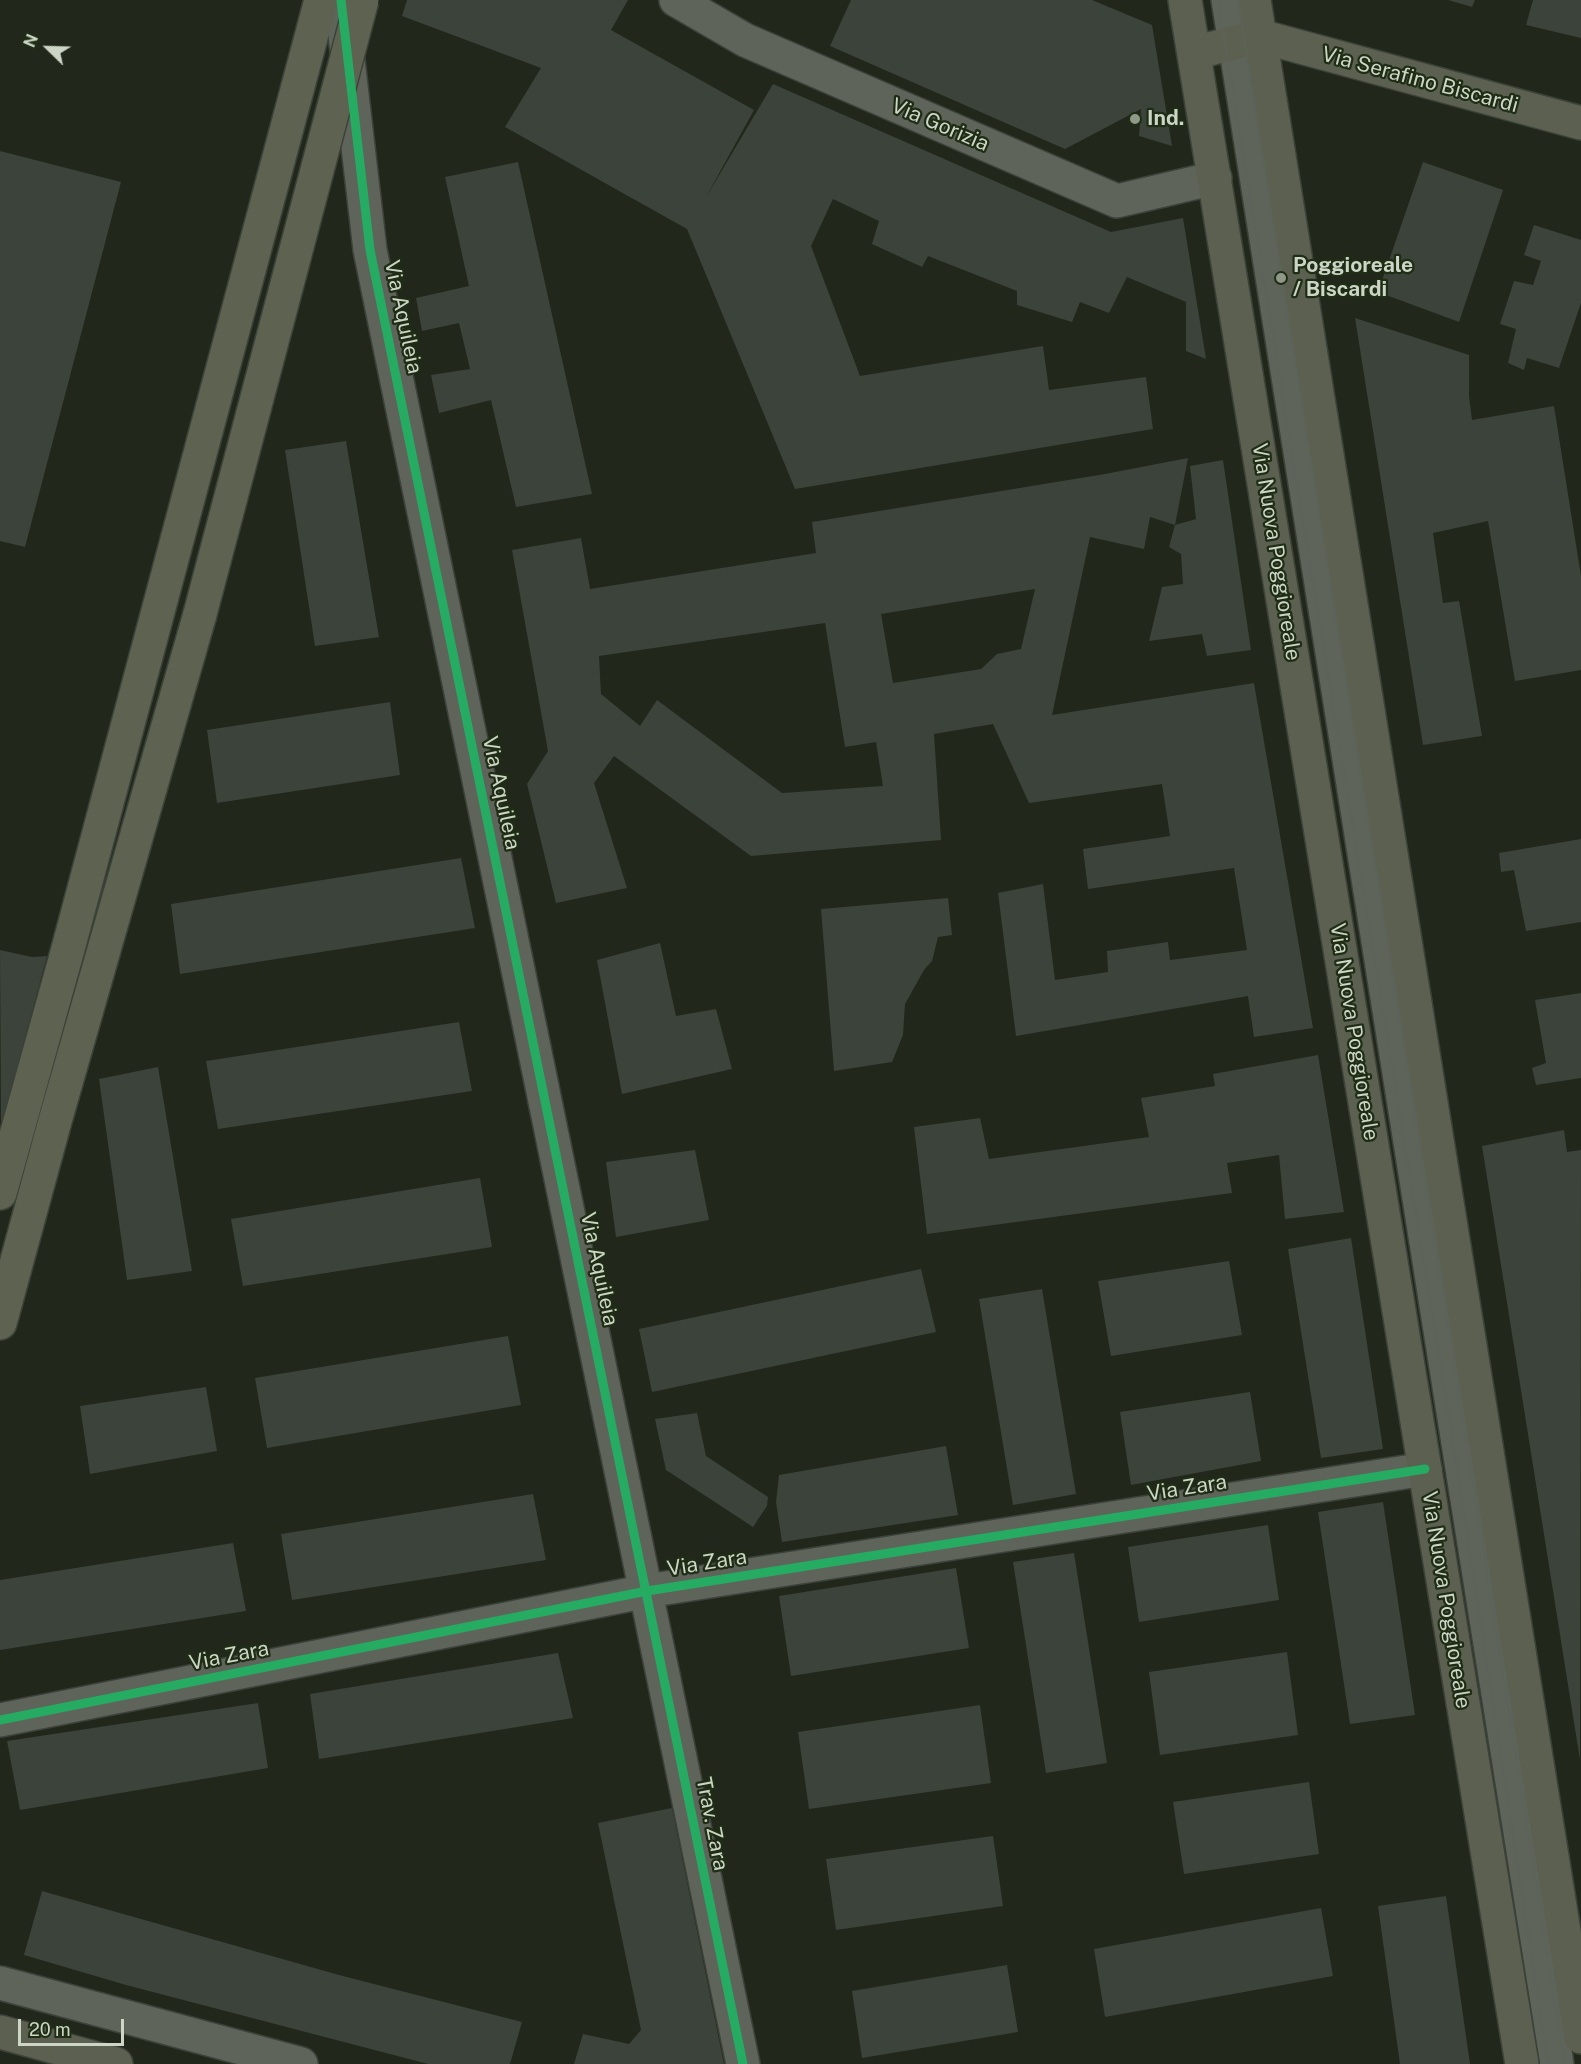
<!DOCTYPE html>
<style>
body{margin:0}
#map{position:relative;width:1581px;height:2064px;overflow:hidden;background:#21271b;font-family:"Public Sans",sans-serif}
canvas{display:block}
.north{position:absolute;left:18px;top:18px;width:60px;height:60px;-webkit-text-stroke:4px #202d15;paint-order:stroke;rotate:293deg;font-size:16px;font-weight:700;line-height:24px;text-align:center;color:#ccd5c6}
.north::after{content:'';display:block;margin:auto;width:21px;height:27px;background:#ccd5c6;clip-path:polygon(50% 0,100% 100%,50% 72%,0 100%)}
.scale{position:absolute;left:18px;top:2019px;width:106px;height:27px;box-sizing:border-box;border:3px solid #ccd5c6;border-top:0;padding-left:8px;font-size:18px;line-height:21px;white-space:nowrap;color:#ccd5c6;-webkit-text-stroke:4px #202d15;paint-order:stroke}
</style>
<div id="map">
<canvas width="1581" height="2064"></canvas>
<div class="north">N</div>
<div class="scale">20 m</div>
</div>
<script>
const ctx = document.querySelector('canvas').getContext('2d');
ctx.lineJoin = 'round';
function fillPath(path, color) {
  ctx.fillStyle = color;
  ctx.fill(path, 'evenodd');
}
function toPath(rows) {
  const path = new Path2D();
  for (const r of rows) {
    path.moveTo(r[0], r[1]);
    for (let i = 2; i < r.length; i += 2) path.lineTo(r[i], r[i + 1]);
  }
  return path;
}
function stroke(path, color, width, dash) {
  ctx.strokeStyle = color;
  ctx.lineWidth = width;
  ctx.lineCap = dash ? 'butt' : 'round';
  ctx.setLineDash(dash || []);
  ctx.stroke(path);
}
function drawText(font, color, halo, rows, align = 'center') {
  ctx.font = font + ' "Public Sans",sans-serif';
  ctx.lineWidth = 4.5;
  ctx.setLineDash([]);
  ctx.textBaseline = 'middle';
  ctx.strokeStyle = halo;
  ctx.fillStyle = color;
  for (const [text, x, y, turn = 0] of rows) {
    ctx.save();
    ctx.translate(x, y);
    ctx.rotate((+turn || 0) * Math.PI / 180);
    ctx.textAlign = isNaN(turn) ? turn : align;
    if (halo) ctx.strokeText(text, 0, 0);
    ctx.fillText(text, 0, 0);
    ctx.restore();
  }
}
const building = toPath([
 [407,0,628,0,611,30,754,110,705,199,773,84,1111,232,1183,218,1206,359,1186,351,1186,302,1127,277,1109,313,1080,302,1072,322,1017,305,1017,291,928,256,922,267,872,244,879,221,833,199,811,246,860,376,1043,346,1049,390,1146,377,1153,429,795,489,687,229,505,127,541,68,402,16],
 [851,0,1092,0,1152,25,1172,146,1139,136,1141,109,1065,149,830,46],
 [1448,0,1475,0,1472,7],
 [1533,0,1581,0,1581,38,1526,25],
 [0,151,121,182,25,547,0,541],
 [518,162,592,494,516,507,491,400,439,413,431,375,470,369,459,323,422,331,416,298,469,286,445,177],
 [1423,162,1503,190,1459,322,1378,292],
 [1534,225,1581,240,1581,303,1559,368,1527,358,1524,370,1508,363,1516,329,1500,324,1514,281,1533,285,1541,261,1524,255],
 [1355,318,1469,355,1469,396,1472,420,1554,406,1581,576,1581,670,1515,681,1488,521,1433,533,1443,603,1459,601,1482,736,1423,745],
 [346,441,379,637,315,646,285,450],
 [1188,458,1175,525,1150,517,1144,549,1090,537,1052,715,1254,683,1313,1028,1254,1037,1248,996,1016,1036,998,893,1043,884,1055,980,1108,972,1107,951,1168,942,1170,960,1247,950,1234,868,1088,889,1083,849,1170,836,1162,784,1029,803,993,724,934,734,941,840,751,856,614,756,594,783,627,888,556,903,527,784,548,751,512,550,581,538,590,589,816,553,812,522,1105,474],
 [1035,589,1021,649,997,654,981,669,893,683,881,614],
 [825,623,845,747,876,742,883,786,782,793,657,700,640,726,601,694,599,656],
 [1223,460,1251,650,1207,656,1202,634,1149,641,1162,587,1183,584,1181,554,1169,547,1175,525,1196,519,1190,466],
 [390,702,400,775,217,803,207,730],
 [1581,839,1581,922,1526,931,1514,870,1501,872,1499,853],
 [461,858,475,928,180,974,171,904],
 [948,898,952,935,938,937,932,961,924,970,905,1004,903,1035,892,1062,834,1071,821,909],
 [660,943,676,1016,716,1009,732,1069,622,1094,597,960],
 [0,950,32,957,47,956,1,1127],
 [1581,993,1581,1078,1536,1085,1532,1068,1546,1063,1535,1000],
 [459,1022,472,1091,218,1129,206,1061],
 [1318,1055,1344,1212,1285,1219,1279,1155,1227,1163,1232,1193,927,1234,914,1127,980,1118,989,1159,1149,1137,1141,1098,1215,1086,1213,1074],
 [158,1067,192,1271,127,1280,99,1079],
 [1564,1130,1567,1152,1581,1150,1580,1760,1482,1146],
 [695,1150,709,1220,616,1237,606,1162],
 [480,1178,492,1247,243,1286,231,1219],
 [1351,1238,1383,1449,1321,1458,1288,1249],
 [1229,1261,1242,1335,1111,1356,1098,1281],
 [921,1269,936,1332,652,1392,639,1329],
 [1042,1289,1076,1494,1013,1505,979,1299],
 [508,1336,521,1405,267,1448,255,1378],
 [206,1387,217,1451,90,1474,80,1406],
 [1250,1392,1261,1461,1131,1485,1120,1412],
 [697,1413,706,1456,768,1497,767,1506,753,1527,666,1470,655,1419],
 [946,1446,958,1515,782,1542,776,1502,779,1475],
 [533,1494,546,1560,292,1600,281,1534],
 [1383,1502,1415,1715,1350,1724,1318,1512],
 [1268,1525,1279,1600,1139,1622,1128,1547],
 [233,1543,246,1611,0,1650,0,1580],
 [1074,1553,1107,1763,1046,1773,1013,1562],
 [956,1568,969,1648,791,1676,779,1596],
 [1287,1652,1298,1735,1160,1755,1149,1672],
 [558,1653,573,1718,319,1759,310,1694],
 [258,1703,268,1768,20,1810,7,1741],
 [980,1705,991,1783,809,1809,798,1732],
 [1309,1782,1319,1854,1184,1874,1173,1802],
 [672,1808,724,2064,574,2064,583,2034,629,2044,641,2030,598,1823],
 [993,1836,1003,1906,836,1930,826,1859],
 [42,1891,339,1975,522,2022,510,2064,428,2064,126,1985,24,1955],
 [1446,1896,1470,2064,1400,2064,1378,1906],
 [1321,1908,1333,1976,1105,2017,1094,1949],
 [1007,1965,1018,2032,862,2058,852,1991]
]);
const minor = toPath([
 [341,0,370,250,743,2064],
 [676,0,745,40,1117,201,1215,178],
 [1228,0,1557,2064],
 [0,1720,647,1591,1425,1469],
 [0,1983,301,2064]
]);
const major = toPath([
 [1185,0,1522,2064],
 [1254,0,1581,2037],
 [1260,36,1581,123],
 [1194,53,1260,36],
 [0,2032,116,2064]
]);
const highway = toPath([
 [0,1193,68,949,321,0],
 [0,1323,55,1121,200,614]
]);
const tram = toPath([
 [1218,0,1448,1410,1548,2064],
 [1238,0,1565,2064]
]);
const highwayBridge = toPath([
 [200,614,362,0]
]);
const cycleway = toPath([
 [341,0,370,250,743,2064],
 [0,1720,647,1591,1425,1469]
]);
const markers = [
 [1135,119,6,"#90988a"],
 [1281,278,6,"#90988a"]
];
const streetNames = [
 ["Via Serafino Biscardi",1420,80,15],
 ["Via Gorizia",940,125,23],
 ["Via Aquileia",403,317,78],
 ["Via Nuova Poggioreale",1276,552,81],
 ["Via Aquileia",501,793,78],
 ["Via Nuova Poggioreale",1354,1032,81],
 ["Via Aquileia",599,1269,78],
 ["Via Zara",1187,1488,-9],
 ["Via Zara",707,1563,-9],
 ["Via Nuova Poggioreale",1446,1600,81],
 ["Via Zara",229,1656,-11],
 ["Trav. Zara",712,1824,79]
];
const poiNames = [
 ["Ind.",1147,119],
 ["Poggioreale",1293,266],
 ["/ Biscardi",1293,290]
];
fillPath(building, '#3b433a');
stroke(minor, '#3c4239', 36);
stroke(major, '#3c4239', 36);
stroke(highway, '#3c4239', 36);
stroke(minor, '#5e645a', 33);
stroke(major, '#5b6051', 33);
stroke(highway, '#5e6351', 33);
stroke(tram, '#5d635a', 1.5);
stroke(highwayBridge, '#3c4239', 36, []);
stroke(highwayBridge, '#5e6351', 33);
stroke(cycleway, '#26ab63', 9);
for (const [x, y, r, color] of markers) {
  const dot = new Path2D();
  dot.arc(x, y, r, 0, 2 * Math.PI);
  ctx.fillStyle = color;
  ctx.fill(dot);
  stroke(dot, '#202d15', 2);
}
drawText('21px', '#ccd5c6', '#202d15', streetNames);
drawText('bold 21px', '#ccd5c6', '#202d15', poiNames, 'left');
</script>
